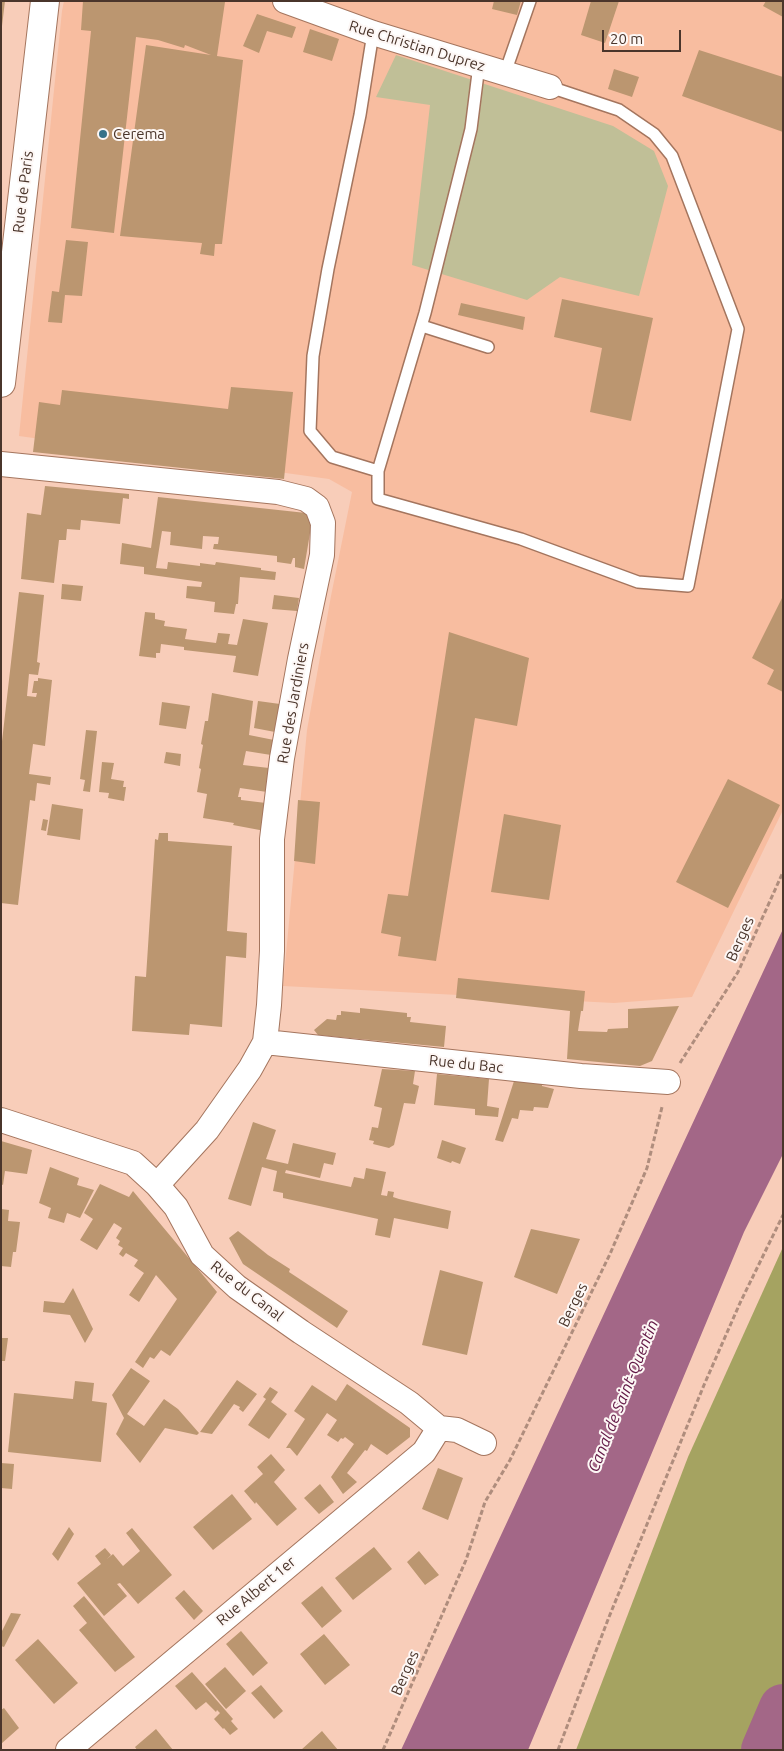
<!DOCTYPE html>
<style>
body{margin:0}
#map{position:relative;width:784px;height:1751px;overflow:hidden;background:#f8cdb9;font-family:Ubuntu,sans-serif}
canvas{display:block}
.frame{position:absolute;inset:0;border:2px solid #4a352b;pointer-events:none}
.scale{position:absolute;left:602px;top:30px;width:79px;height:22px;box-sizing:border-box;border:2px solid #4a352b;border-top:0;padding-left:6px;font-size:15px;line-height:18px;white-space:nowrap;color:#4a352b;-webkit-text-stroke:4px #fdf7f5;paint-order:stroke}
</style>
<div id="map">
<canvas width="784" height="1751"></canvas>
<div class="frame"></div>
<div class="scale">20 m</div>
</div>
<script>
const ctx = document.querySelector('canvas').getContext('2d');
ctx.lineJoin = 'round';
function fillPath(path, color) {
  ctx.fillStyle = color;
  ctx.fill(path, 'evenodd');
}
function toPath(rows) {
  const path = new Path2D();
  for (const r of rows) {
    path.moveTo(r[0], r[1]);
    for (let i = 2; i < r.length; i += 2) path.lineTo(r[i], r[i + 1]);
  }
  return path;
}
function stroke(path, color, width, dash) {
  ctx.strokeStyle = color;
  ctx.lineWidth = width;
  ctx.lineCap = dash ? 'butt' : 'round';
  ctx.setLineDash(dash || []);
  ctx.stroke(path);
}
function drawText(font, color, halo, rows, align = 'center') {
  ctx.font = font + ' Ubuntu,sans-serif';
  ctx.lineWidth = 4;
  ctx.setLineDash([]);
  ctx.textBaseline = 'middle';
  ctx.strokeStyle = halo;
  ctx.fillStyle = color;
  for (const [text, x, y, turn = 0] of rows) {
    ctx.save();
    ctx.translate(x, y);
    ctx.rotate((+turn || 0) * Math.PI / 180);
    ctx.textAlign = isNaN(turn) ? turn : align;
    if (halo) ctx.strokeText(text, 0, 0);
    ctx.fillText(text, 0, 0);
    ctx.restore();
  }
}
const built = toPath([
 [64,1,783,1,783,810,692,997,614,1003,283,986,307,730,331,596,352,492,329,479,19,436,62,11]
]);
const green = toPath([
 [396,55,613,126,654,151,668,186,639,296,560,277,527,300,412,265,430,105,376,97]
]);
const forest = toPath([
 [783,1247,783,1750,576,1750,688,1457]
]);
const water = toPath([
 [783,929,783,1154,744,1232,528,1750,401,1750]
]);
const river = toPath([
 [765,1750,783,1708]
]);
const building = toPath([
 [1,1,5,1,2,26,1,26],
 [83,1,225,2,217,56,243,60,222,244,215,244,214,256,200,254,202,243,120,236,146,45,211,55,185,45,184,48,158,40,136,37,114,233,71,228,91,31,81,30],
 [494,1,521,1,517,15,492,9],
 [591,1,619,1,605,43,581,35],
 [766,1,783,1,783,17,763,6],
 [257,14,296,27,292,38,267,31,259,53,243,46],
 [310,29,339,39,332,61,303,52],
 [699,50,783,77,783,132,682,96],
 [614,69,639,77,632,97,608,89],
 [66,240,88,242,82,296,65,295,62,323,48,322,52,291,59,292],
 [562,299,653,318,631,421,590,412,602,348,554,337],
 [461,303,525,317,523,330,458,315],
 [231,387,293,392,284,479,33,452,39,402,60,405,62,390,228,409],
 [45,486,129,494,129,499,123,498,120,524,81,520,80,530,67,529,66,540,59,540,54,583,21,579,27,513,41,515],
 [158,497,306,513,312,521,304,569,295,567,295,558,293,558,291,564,277,562,277,556,213,549,214,544,218,544,219,537,203,536,202,549,170,545,171,532,162,531,156,568,167,569,168,562,200,566,200,563,215,565,216,562,261,568,261,570,276,572,275,580,240,577,238,604,236,604,234,614,214,612,215,602,186,598,187,586,201,587,202,582,144,574,144,567,120,564,122,543,151,548],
 [62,584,83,586,81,601,61,599],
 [19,592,44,595,37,662,40,663,38,675,29,674,27,696,36,697,37,693,32,693,34,681,38,681,38,678,52,680,45,746,33,744,29,774,51,777,50,785,37,783,35,801,30,800,18,905,1,903,1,750],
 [274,595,299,598,297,611,272,609],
 [783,596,783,692,767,684,774,670,752,658],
 [145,612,155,613,155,619,165,621,164,626,187,629,185,639,216,643,218,633,230,634,228,644,237,645,243,619,268,623,258,676,233,672,236,656,184,650,184,647,161,644,160,653,156,653,156,658,139,656],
 [449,632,529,658,517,726,475,718,436,961,398,956,401,937,381,933,388,894,408,896],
 [212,693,253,701,249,735,274,740,271,755,246,751,243,765,269,768,267,792,240,788,238,797,241,797,241,800,266,803,265,831,233,825,234,823,203,818,207,794,197,792,201,769,199,768,203,745,201,744,205,721,208,721],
 [258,701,280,704,275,732,254,728],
 [162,702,190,706,186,729,159,725],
 [86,730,97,731,90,792,83,791,85,780,80,779],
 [166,752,181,754,180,766,164,763],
 [102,762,114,763,111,779,124,781,123,787,126,787,124,801,108,798,109,793,99,792],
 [728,779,780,805,728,908,676,882],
 [298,800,320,802,315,864,294,861],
 [52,804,83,809,80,840,47,835],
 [504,814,561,825,549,900,491,892],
 [43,819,48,820,46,831,41,830],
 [159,833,168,833,168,841,232,846,227,931,247,933,246,958,226,956,222,1027,190,1024,189,1035,132,1031,135,976,146,977,155,839,158,840],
 [458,978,585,991,583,1011,581,1011,578,1031,607,1032,608,1029,628,1028,628,1009,679,1006,652,1061,640,1066,567,1059,570,1011,456,998],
 [360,1008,407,1013,407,1017,411,1017,410,1022,446,1026,444,1047,318,1035,314,1030,327,1019,336,1020,337,1015,341,1015,341,1011,360,1013],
 [382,1069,415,1071,413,1084,419,1086,415,1104,404,1103,394,1145,389,1148,373,1144,374,1141,369,1140,372,1127,378,1128,382,1108,374,1106],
 [437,1074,489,1079,487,1106,499,1108,498,1117,475,1115,475,1109,434,1105],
 [514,1081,542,1083,542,1086,554,1089,548,1108,534,1107,533,1111,520,1110,518,1119,512,1118,503,1142,495,1140],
 [253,1122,276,1130,266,1159,288,1164,293,1143,336,1153,333,1165,324,1163,320,1178,286,1170,285,1173,351,1187,354,1177,364,1179,366,1168,386,1172,381,1195,387,1196,388,1191,394,1192,393,1197,399,1199,451,1211,448,1229,394,1218,390,1238,375,1235,378,1219,283,1198,283,1193,273,1191,277,1171,262,1167,251,1206,228,1199],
 [442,1140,466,1148,460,1164,452,1161,451,1163,437,1158],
 [1,1141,32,1150,27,1174,5,1171,3,1185,1,1184],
 [50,1167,79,1178,77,1185,94,1190,80,1218,67,1213,64,1223,48,1218,51,1208,39,1203],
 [100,1184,129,1197,133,1191,217,1292,170,1356,161,1350,154,1359,150,1357,143,1368,135,1362,177,1299,156,1275,139,1302,129,1295,144,1273,134,1266,138,1260,126,1253,123,1257,119,1254,123,1248,118,1245,120,1241,116,1238,122,1228,114,1223,97,1250,80,1240,93,1219,84,1213],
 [1,1209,9,1210,8,1221,20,1222,16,1252,13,1252,11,1267,1,1266],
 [531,1229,580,1239,557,1294,514,1277],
 [238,1231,268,1255,290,1269,289,1272,348,1311,337,1328,243,1264,229,1238],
 [440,1270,483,1282,467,1355,422,1345],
 [73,1288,93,1329,85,1343,70,1315,43,1312,44,1301,64,1303],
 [1,1338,8,1338,5,1361,1,1361],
 [131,1368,150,1381,127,1414,144,1426,164,1399,178,1409,199,1433,197,1435,165,1428,140,1463,116,1434,124,1418,112,1395],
 [237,1380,257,1394,243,1412,239,1409,240,1407,234,1404,212,1434,200,1432],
 [75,1381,94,1383,92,1401,107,1403,101,1462,8,1452,14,1393,73,1399],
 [347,1384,410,1428,410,1437,387,1455,371,1444,367,1451,365,1450,347,1473,357,1482,343,1494,331,1477,354,1444,345,1437,343,1439,341,1438,338,1442,327,1435,337,1420,327,1413,297,1456,290,1448,286,1448,305,1419,294,1411,312,1385,336,1401],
 [270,1387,278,1392,271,1402,287,1414,269,1439,248,1425,266,1399,263,1397],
 [271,1454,285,1470,274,1482,297,1509,277,1526,256,1502,255,1504,244,1491,263,1474,257,1467],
 [1,1463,14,1464,12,1489,1,1488],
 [438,1468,463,1478,448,1520,422,1509],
 [320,1484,334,1502,319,1514,304,1498],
 [232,1494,252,1519,213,1550,193,1527],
 [69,1527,74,1534,58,1561,52,1554],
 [132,1528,172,1575,138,1604,120,1583,117,1584,127,1596,104,1616,77,1583,101,1564,95,1556,105,1548,111,1555,107,1559,113,1554,123,1566,140,1551,126,1533],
 [374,1547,392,1569,353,1600,335,1578],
 [419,1551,439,1575,425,1585,407,1562],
 [322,1586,342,1611,322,1628,301,1603],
 [184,1590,203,1611,194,1620,175,1598],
 [84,1596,135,1657,115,1672,79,1630,87,1623,73,1606],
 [11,1613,21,1614,4,1647,1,1646,1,1633],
 [241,1631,268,1663,253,1676,226,1644],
 [324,1634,350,1665,325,1685,300,1654],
 [38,1639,78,1683,54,1704,15,1660],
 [225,1667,246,1691,226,1709,205,1684],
 [192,1672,233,1719,231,1721,238,1729,230,1735,224,1728,223,1729,214,1719,220,1713,217,1710,216,1712,206,1702,196,1710,175,1686],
 [261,1685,283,1711,274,1719,251,1693],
 [4,1708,19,1728,1,1744,1,1710],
 [156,1729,173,1750,137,1750,135,1747],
 [322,1731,338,1750,301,1750]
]);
const path = toPath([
 [680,1063,738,972,783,872],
 [383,1750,466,1560,485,1502,510,1460,610,1254,647,1168,662,1107],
 [558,1750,609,1617,704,1385,740,1303,783,1215]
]);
const lane = toPath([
 [373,33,360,115,328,269,313,356,310,431,332,457,378,471],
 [479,65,471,129,425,313,378,471,378,499,521,539,638,582,688,586,738,329,672,156,654,134,619,110,550,87],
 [505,73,530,1],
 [422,326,488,347]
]);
const street = toPath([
 [285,1,373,33,550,87],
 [1,464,278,492,306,499,317,507,323,523,322,555,300,659,282,758,272,839,272,951,269,1005,265,1042,250,1069,207,1130,157,1185],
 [265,1042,581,1076,668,1082],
 [1,1120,133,1163,157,1185,176,1207,202,1255,237,1287,301,1332,409,1403,439,1428,457,1430,484,1443],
 [68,1750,424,1452,439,1428]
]);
const primary = toPath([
 [1,383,45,1]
]);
const markers = [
 [103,134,5,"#37728a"]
];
const streetNames = [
 ["Rue Christian Duprez",417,46,17],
 ["Rue de Paris",23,192,-83],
 ["Rue des Jardiniers",293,703,-80],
 ["Berges",740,939,-66],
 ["Rue du Bac",466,1064,6],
 ["Rue du Canal",247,1291,38],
 ["Berges",573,1305,-64],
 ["Rue Albert 1er",256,1591,-40],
 ["Berges",405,1673,-66]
];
const poiNames = [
 ["Cerema",113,134]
];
const waterNames = [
 ["Canal de Saint-Quentin",623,1396,-68]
];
fillPath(built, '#f8bda0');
fillPath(green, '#c0bf97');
fillPath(forest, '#a5a361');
fillPath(water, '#a36787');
stroke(river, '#a36787', 48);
fillPath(building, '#bb9670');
stroke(lane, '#a4755e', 14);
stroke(street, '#a4755e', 26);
stroke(primary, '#a4755e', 30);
stroke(path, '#af8d7d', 3, [5, 2.5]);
stroke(lane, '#fff', 11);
stroke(street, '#fff', 24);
stroke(primary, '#fff', 28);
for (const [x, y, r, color] of markers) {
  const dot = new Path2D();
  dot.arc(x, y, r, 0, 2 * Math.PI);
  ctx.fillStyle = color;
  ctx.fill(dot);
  stroke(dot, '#fdf7f5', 2);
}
drawText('15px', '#4a352b', '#fdf7f5', streetNames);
drawText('15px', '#4a352b', '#fdf7f5', poiNames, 'left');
drawText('italic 16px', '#611745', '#fdf7f5', waterNames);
</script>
